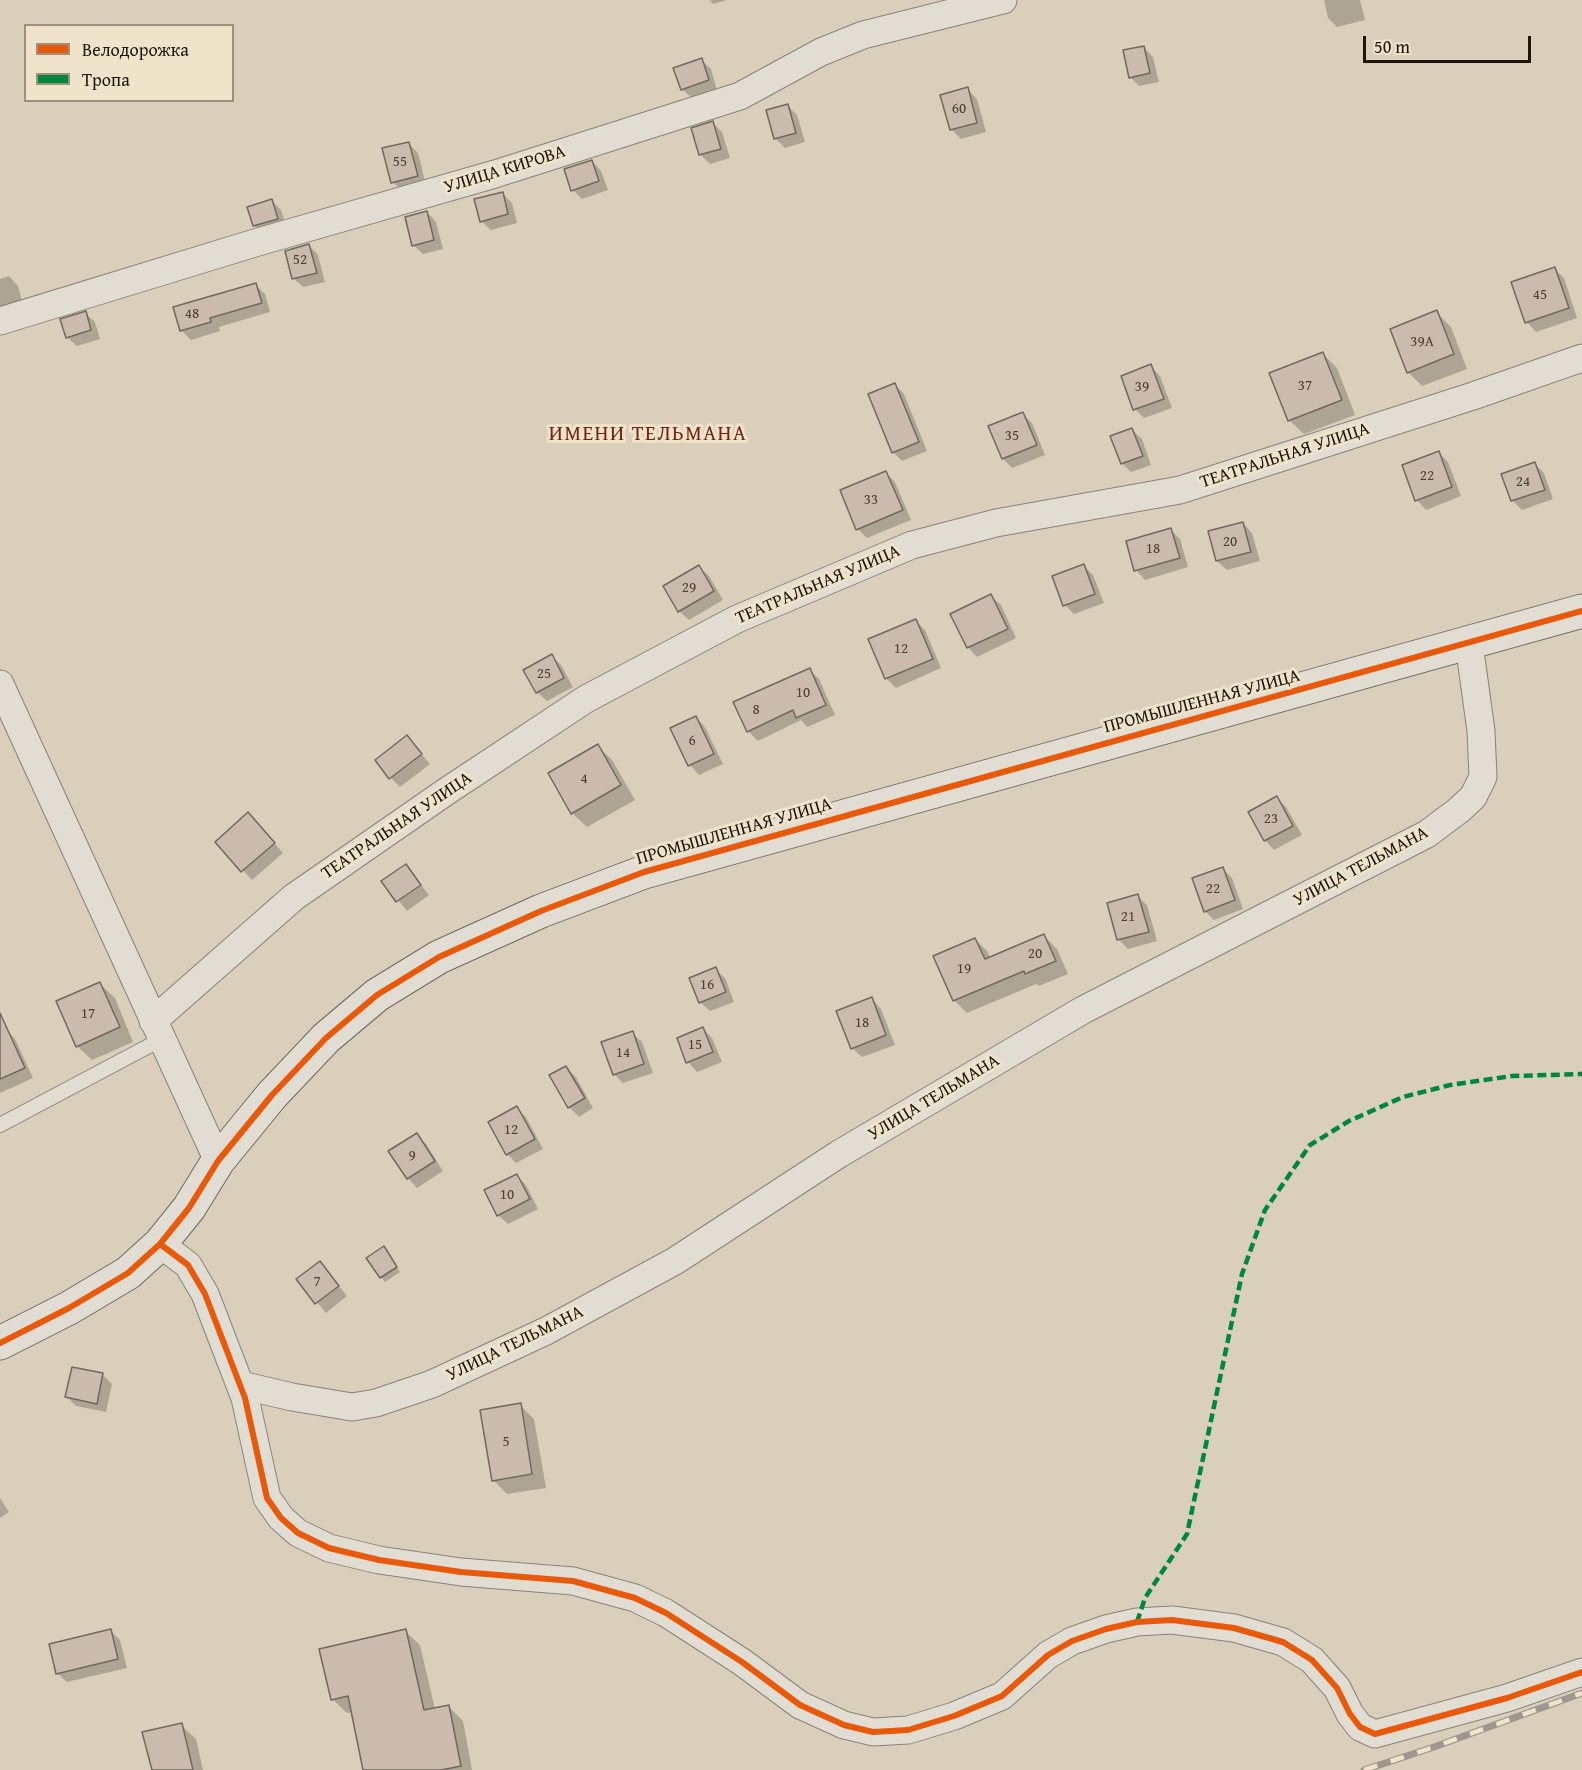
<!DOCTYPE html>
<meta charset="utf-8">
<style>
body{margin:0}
#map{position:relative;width:1582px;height:1770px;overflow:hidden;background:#d9cfba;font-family:"Gentium Book Plus",serif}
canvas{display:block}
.legend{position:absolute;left:24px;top:24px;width:210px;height:78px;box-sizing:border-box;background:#efe3ca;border:2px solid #9b917e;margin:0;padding:8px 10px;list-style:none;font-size:18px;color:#1e160d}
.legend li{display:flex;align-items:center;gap:12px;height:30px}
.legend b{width:30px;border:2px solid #9b917e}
.scale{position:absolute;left:1363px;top:36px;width:168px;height:27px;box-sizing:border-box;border:3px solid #1e160d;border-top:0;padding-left:8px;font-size:18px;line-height:21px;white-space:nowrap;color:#1e160d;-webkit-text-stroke:4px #efe3ca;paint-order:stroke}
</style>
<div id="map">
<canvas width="1582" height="1770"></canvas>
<ul class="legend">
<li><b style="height:8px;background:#e8590c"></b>Велодорожка</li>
<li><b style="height:8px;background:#00873e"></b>Тропа</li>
</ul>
<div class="scale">50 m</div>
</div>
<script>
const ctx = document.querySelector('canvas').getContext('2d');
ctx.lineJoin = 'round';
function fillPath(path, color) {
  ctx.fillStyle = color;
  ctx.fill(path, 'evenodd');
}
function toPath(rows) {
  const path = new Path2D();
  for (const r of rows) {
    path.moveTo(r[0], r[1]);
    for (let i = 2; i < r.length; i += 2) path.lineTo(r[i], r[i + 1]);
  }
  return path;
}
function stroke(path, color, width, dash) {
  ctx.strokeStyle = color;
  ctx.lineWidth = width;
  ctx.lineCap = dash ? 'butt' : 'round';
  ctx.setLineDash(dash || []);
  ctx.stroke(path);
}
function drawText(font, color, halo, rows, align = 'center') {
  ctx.font = font + ' "Gentium Book Plus",serif';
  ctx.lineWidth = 6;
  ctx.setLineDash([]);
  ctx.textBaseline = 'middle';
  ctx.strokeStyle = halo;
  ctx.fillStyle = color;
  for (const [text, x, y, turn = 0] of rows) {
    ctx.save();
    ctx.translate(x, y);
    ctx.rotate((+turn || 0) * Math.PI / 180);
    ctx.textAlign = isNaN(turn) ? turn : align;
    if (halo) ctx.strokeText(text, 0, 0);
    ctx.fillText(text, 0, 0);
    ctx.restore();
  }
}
const shadow = toPath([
 [710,0,727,0,713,4],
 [1324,0,1360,0,1365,20,1337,27,1328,18],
 [1144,47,1153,57,1159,82,1139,86,1130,77],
 [701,60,711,69,717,90,692,98,682,89],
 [967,89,977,99,986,132,961,139,951,129],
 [788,106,797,115,805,142,785,148,775,138],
 [713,123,722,132,730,158,710,164,700,154],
 [408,143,418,153,426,185,402,191,393,182],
 [592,161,601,171,608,190,582,199,573,190],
 [502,193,512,203,517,223,491,230,481,221],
 [272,201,281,210,287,228,264,235,254,226,249,208],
 [427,212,436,222,443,249,423,254,413,245],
 [309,245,318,255,325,282,303,287,293,278],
 [1554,269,1564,278,1577,318,1536,332,1527,322,1513,283],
 [9,276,18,286,23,304,0,311,0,279],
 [255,285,265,294,270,312,219,327,220,331,191,340,181,330],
 [1436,312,1451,327,1467,369,1422,386,1408,372],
 [85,313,95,322,100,339,77,346,67,337],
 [1323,354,1337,368,1355,415,1304,434,1289,420],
 [1151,366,1160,376,1172,408,1144,418,1135,409],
 [895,385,904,394,927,451,902,461,893,452],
 [1023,414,1032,423,1045,455,1012,468,1003,459],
 [1132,430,1142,439,1151,465,1131,472,1122,463],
 [1439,453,1448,462,1461,496,1426,510,1417,500],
 [1534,463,1544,473,1553,499,1522,510,1512,500],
 [885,472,895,482,911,520,867,538,858,529],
 [1243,523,1252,533,1260,561,1227,570,1217,561],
 [1171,530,1180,539,1188,567,1145,580,1136,570],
 [1083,565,1093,575,1104,603,1074,614,1065,605],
 [699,567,709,576,723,600,689,620,679,611],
 [991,596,1001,605,1016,638,977,657,968,647],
 [916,621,925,630,941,668,896,688,886,678],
 [552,656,561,665,573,687,547,701,537,692],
 [809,669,819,679,835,715,807,727,801,720,758,741,748,731],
 [696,717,705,727,723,764,699,775,690,765,672,729],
 [407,737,430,764,400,787,391,778],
 [597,746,612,760,635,800,587,827,572,813],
 [1277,798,1286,807,1302,835,1274,850,1265,840,1250,812],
 [257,823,283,853,252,880,217,842],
 [406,866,429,895,407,911,384,882],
 [1222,868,1232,878,1243,909,1214,920,1205,911],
 [1137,896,1147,905,1157,941,1128,949,1119,940,1109,904],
 [1044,936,1057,949,1068,974,1039,986,1036,984,967,1013,954,1000,975,939,988,952,990,959],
 [715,969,725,978,734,1002,710,1011,700,1002],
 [100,984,115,998,133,1042,92,1060,77,1046],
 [872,999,881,1009,895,1045,862,1057,852,1048],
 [6,1029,15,1039,33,1078,0,1093,0,1032],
 [703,1029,712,1038,722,1062,697,1072,688,1062],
 [632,1033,642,1042,653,1073,623,1083,614,1074],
 [566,1068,576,1077,593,1108,579,1117,569,1107,551,1076],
 [517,1108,526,1117,543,1149,516,1163,507,1154],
 [417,1135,426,1144,443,1171,417,1188,408,1178],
 [517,1176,526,1185,538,1209,508,1224,498,1215],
 [388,1252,400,1272,385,1282,368,1258],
 [320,1263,347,1296,326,1313,298,1279],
 [102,1374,112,1384,106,1412,76,1406,67,1397],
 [520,1405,534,1419,546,1488,507,1494,493,1480],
 [0,1498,9,1512,0,1518],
 [111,1631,120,1640,127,1668,67,1682,57,1673],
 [405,1631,420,1645,435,1709,448,1706,463,1721,472,1770,364,1770,353,1712,347,1713,332,1699],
 [181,1725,196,1739,203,1770,153,1770]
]);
const building = toPath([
 [1144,46,1150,73,1129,78,1123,50,1144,46],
 [702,58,709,80,681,90,673,68,702,58],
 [968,87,977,123,950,130,940,95,968,87],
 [788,104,796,133,774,139,766,110,788,104],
 [713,121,721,149,699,155,691,128,713,121],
 [409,142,418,176,391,183,382,148,409,142],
 [592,160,599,181,571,191,564,169,592,160],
 [503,192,508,214,480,222,474,199,503,192],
 [272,199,278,219,253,226,247,207,272,199],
 [427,211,434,240,412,246,405,217,427,211],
 [309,244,317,273,292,279,285,251,309,244],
 [1555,267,1569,308,1525,323,1511,282,1555,267],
 [256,283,262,303,210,318,211,322,180,331,173,307,256,283],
 [1437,310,1454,354,1407,373,1390,329,1437,310],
 [86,311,91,330,66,338,60,319,86,311],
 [1323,352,1342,400,1288,421,1269,373,1323,352],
 [1151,364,1164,399,1133,410,1121,376,1151,364],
 [895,383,919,442,892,453,868,394,895,383],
 [1023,412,1037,445,1002,459,988,426,1023,412],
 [1132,428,1143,456,1121,464,1110,436,1132,428],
 [1439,451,1452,487,1415,501,1402,465,1439,451],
 [1535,462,1545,490,1511,501,1501,474,1535,462],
 [886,471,903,510,856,530,840,490,886,471],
 [1243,522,1251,552,1216,561,1208,531,1243,522],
 [1171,528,1180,558,1134,571,1126,541,1171,528],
 [1084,564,1095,594,1063,606,1052,576,1084,564],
 [699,565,714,591,678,612,663,586,699,565],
 [991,594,1008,629,967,648,950,614,991,594],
 [916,619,933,659,885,679,868,639,916,619],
 [552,654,564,678,536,693,523,670,552,654],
 [810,668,826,705,796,718,793,710,747,732,733,702,810,668],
 [696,716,714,754,688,766,670,728,696,716],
 [407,735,422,754,389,779,375,760,407,735],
 [598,744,621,785,571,814,548,773,598,744],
 [1277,796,1293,826,1264,841,1248,812,1277,796],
 [248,812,275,843,241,872,215,842,248,812],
 [406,864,421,885,396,902,381,881,406,864],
 [1223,867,1235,900,1204,912,1192,878,1223,867],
 [1138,894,1149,932,1117,940,1107,903,1138,894],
 [1044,934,1056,961,1025,974,1024,971,953,1001,933,956,975,938,985,959,1044,934],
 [716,967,726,992,699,1003,689,978,716,967],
 [100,982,120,1027,76,1047,56,1001,100,982],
 [872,997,886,1035,851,1049,836,1011,872,997],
 [0,1013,25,1068,0,1079,0,1013],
 [703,1027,713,1052,686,1063,677,1038,703,1027],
 [633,1031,644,1064,613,1075,601,1042,633,1031],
 [566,1066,585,1098,568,1108,549,1075,566,1066],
 [517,1106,535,1139,506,1155,488,1122,517,1106],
 [417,1133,435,1161,407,1179,388,1151,417,1133],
 [517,1174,530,1199,497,1216,484,1190,517,1174],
 [384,1246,397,1267,380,1278,366,1258,384,1246],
 [320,1261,339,1286,315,1304,296,1279,320,1261],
 [72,1367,103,1373,97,1404,65,1397,72,1367],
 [521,1403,532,1474,492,1481,480,1410,521,1403],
 [111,1629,118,1659,56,1674,49,1644,111,1629],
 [406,1629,424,1710,449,1705,461,1766,441,1770,363,1770,348,1696,331,1700,319,1649,406,1629],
 [182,1723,193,1770,152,1770,142,1732,182,1723]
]);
const lane = toPath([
 [0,1125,162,1039]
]);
const street = toPath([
 [0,321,258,242,495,174,740,96,821,52,863,35,1003,0],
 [0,684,218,1161],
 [153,1021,294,897,447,791,586,699,737,619,912,545,996,523,1180,490,1473,396,1582,358],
 [160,1244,188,1265,205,1294,245,1398,267,1498,281,1518,298,1533,329,1548,379,1560,461,1572,573,1581,635,1598,666,1613,742,1662,800,1705,844,1725,873,1732,908,1730,954,1716,1002,1696,1048,1655,1072,1641,1106,1629,1137,1622,1172,1620,1234,1628,1283,1642,1312,1660,1337,1688,1350,1714,1360,1727,1375,1734,1507,1698,1582,1672],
 [241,1385,292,1397,352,1407,376,1403,432,1384,546,1331,675,1261,839,1154,1083,1010,1427,834,1459,810,1473,797,1483,777,1481,731,1469,644]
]);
const secondary = toPath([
 [0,1343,69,1308,128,1273,160,1244,189,1208,218,1161,272,1095,326,1038,377,995,439,957,541,911,644,872,1582,611]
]);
const rail = toPath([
 [1364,1770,1434,1747,1582,1693]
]);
const quiet = toPath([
 [1137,1622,1145,1598,1187,1534,1242,1274,1265,1210,1310,1145,1349,1121,1403,1097,1450,1085,1512,1076,1582,1074]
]);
const cycleway = toPath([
 [160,1244,188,1265,205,1294,245,1398,267,1498,281,1518,298,1533,329,1548,379,1560,461,1572,573,1581,635,1598,666,1613,742,1662,800,1705,844,1725,873,1732,908,1730,954,1716,1002,1696,1048,1655,1072,1641,1106,1629,1137,1622,1172,1620,1234,1628,1283,1642,1312,1660,1337,1688,1350,1714,1360,1727,1375,1734,1507,1698,1582,1672],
 [0,1343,69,1308,128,1273,160,1244,189,1208,218,1161,272,1095,326,1038,377,995,439,957,541,911,644,872,1582,611]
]);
const numberNames = [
 ["60",959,109],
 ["55",400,162],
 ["52",300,260],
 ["45",1540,295],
 ["48",192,314],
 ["39А",1422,342],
 ["37",1305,386],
 ["39",1142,387],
 ["35",1012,436],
 ["22",1427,476],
 ["24",1523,482],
 ["33",871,500],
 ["20",1230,542],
 ["18",1153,549],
 ["29",689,588],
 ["12",901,649],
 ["25",544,674],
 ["10",803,693],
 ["8",756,710],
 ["6",692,741],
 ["4",584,779],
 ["23",1271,819],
 ["22",1213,889],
 ["21",1128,917],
 ["20",1035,954],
 ["19",964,969],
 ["16",707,985],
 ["17",88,1014],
 ["18",862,1023],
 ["15",695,1045],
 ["14",623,1053],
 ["12",511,1130],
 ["9",412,1156],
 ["10",507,1195],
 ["7",317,1282],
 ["5",506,1442]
];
const streetNames = [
 ["УЛИЦА КИРОВА",505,170,-17],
 ["ТЕАТРАЛЬНАЯ УЛИЦА",1285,456,-18],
 ["ТЕАТРАЛЬНАЯ УЛИЦА",818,585,-23],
 ["ПРОМЫШЛЕННАЯ УЛИЦА",1202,702,-15],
 ["ТЕАТРАЛЬНАЯ УЛИЦА",397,826,-34],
 ["ПРОМЫШЛЕННАЯ УЛИЦА",734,832,-16],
 ["УЛИЦА ТЕЛЬМАНА",1361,867,-28],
 ["УЛИЦА ТЕЛЬМАНА",934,1098,-31],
 ["УЛИЦА ТЕЛЬМАНА",515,1344,-26]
];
const quarterNames = [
 ["ИМЕНИ ТЕЛЬМАНА",648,435]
];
fillPath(shadow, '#0003');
fillPath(building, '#cbbbae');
stroke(building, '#6f695e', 1.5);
stroke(lane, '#898376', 16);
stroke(street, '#898376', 29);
stroke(secondary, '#6f695e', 35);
stroke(lane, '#e2ddd2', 14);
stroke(street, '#e2ddd2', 27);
stroke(secondary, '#e2ddd2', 33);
stroke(rail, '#9d988f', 7);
stroke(rail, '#efe3ca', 4.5, [14]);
stroke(quiet, '#00873e', 4.5, [9, 4.5]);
stroke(cycleway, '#e8590c', 6);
drawText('15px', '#493f35', null, numberNames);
drawText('18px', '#1e160d', '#efe3ca', streetNames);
ctx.letterSpacing = '1.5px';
drawText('21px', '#7a1f14', '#efe3ca', quarterNames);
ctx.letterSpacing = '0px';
</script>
